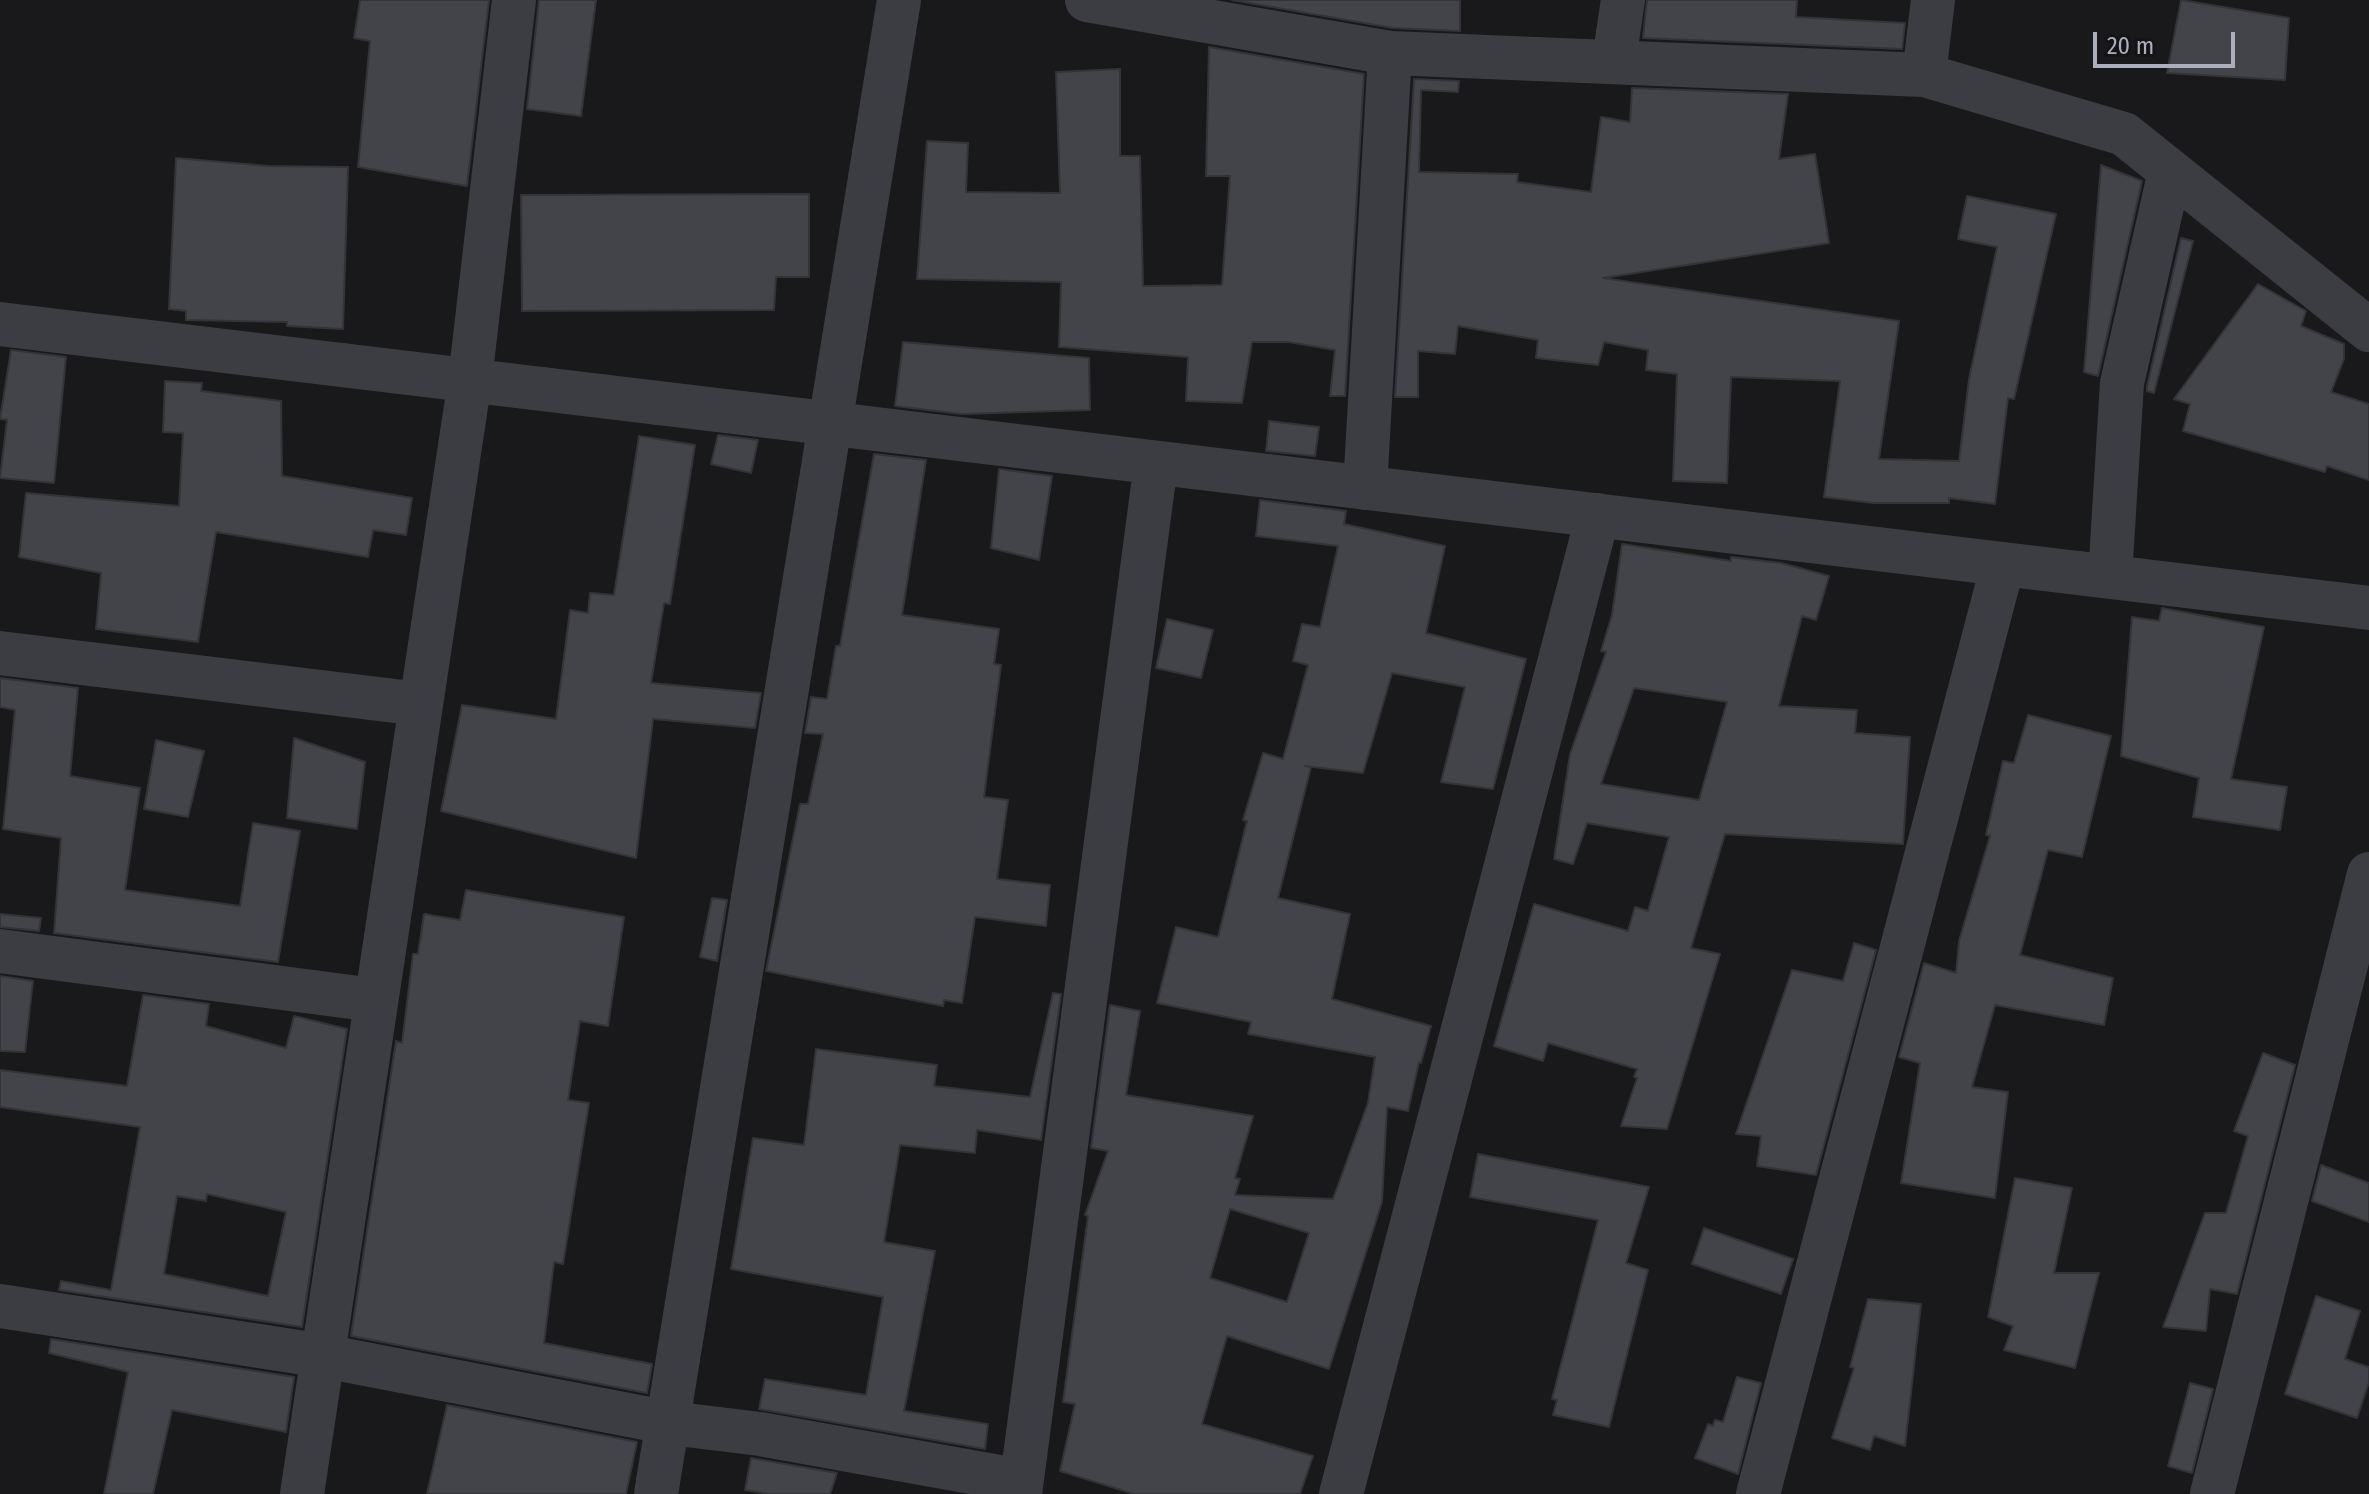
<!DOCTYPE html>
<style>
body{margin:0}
#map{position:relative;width:2369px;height:1494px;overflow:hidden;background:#19191c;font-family:"Fira Sans Condensed",sans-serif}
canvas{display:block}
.scale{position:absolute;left:2093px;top:32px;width:142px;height:36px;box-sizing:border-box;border:4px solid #abafbc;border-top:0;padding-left:10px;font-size:24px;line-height:28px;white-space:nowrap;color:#abafbc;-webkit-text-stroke:6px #141417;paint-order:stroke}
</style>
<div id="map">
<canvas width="2369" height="1494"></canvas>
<div class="scale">20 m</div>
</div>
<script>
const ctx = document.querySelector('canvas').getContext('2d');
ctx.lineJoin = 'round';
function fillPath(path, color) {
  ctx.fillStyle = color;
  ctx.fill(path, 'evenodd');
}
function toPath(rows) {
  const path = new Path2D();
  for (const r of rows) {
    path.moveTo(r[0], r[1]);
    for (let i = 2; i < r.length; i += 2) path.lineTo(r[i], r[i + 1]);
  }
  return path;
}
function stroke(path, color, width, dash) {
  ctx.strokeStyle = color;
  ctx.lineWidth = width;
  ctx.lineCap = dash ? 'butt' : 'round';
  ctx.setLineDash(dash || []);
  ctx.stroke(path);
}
const building = toPath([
 [360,0,489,0,467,186,358,167,370,41,354,38,360,0],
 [539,0,596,0,581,116,527,109,539,0],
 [1232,0,1460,0,1460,31,1393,28,1232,0],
 [1647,0,1797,0,1796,17,1905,23,1902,49,1643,38,1647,0],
 [2181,0,2289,18,2285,80,2167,73,2181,0],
 [1209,47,1364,74,1345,396,1330,396,1335,350,1289,342,1252,342,1242,403,1186,401,1188,357,1059,347,1061,282,917,279,927,141,968,143,966,192,1060,193,1056,72,1120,69,1120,156,1140,156,1143,286,1222,285,1230,176,1206,176,1209,47],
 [1414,79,1459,81,1458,92,1421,90,1419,172,1518,174,1517,182,1591,192,1601,117,1630,122,1632,88,1788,94,1779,159,1815,154,1829,243,1603,278,1899,321,1879,459,1959,461,1969,379,1997,247,1958,239,1967,196,2056,214,2014,399,2008,398,1995,504,1949,498,1949,503,1873,503,1824,497,1840,381,1731,377,1727,483,1673,481,1677,374,1646,370,1648,350,1604,342,1598,365,1536,358,1538,340,1458,326,1455,354,1418,351,1418,397,1395,397,1414,79],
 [176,158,268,166,348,167,343,329,287,326,287,322,186,320,186,311,169,309,176,158],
 [2101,165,2142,181,2098,376,2084,372,2101,165],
 [809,194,809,277,776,277,774,310,522,311,521,195,809,194],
 [2181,238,2193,241,2154,393,2147,391,2147,387,2181,238],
 [2258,284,2306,311,2301,326,2344,344,2344,359,2331,392,2369,404,2369,480,2327,466,2325,472,2183,431,2190,404,2174,399,2258,284],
 [903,342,1089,358,1090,410,962,414,895,406,903,342],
 [11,350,66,357,54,483,0,478,7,420,0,419,11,350],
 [165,381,202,383,201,391,281,401,282,476,412,498,406,535,373,530,368,557,216,532,198,642,96,629,101,573,19,557,26,493,179,506,183,433,163,432,165,381],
 [1269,421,1319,427,1315,456,1266,451,1269,421],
 [718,435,758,440,751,473,711,464,718,435],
 [639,436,695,445,670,604,664,603,651,683,761,693,755,728,653,719,636,858,441,811,462,705,556,719,570,610,588,613,590,593,614,595,639,436],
 [874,454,926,460,902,615,999,629,994,664,1001,665,984,797,1008,800,997,879,1050,885,1046,926,975,917,962,1003,944,1000,943,1006,766,971,800,804,808,804,823,734,805,733,811,697,827,699,836,646,840,646,874,454],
 [999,469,1052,476,1039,560,991,548,999,469],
 [1260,500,1346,511,1344,524,1445,546,1426,633,1526,659,1493,789,1441,782,1465,687,1392,673,1363,773,1305,766,1311,767,1278,898,1350,914,1332,999,1431,1026,1421,1063,1419,1062,1408,1111,1387,1107,1382,1202,1329,1369,1227,1336,1202,1424,1313,1456,1300,1494,1134,1494,1060,1471,1075,1404,1063,1402,1088,1216,1085,1215,1108,1151,1091,1148,1110,1005,1140,1011,1126,1095,1253,1116,1235,1178,1240,1179,1235,1195,1333,1199,1368,1103,1375,1057,1248,1034,1251,1022,1157,1003,1176,927,1218,937,1247,821,1243,820,1263,753,1283,759,1308,665,1293,661,1302,624,1320,627,1338,546,1256,536,1260,500],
 [1230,1209,1309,1233,1287,1302,1210,1278,1230,1209],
 [1622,544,1731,561,1731,557,1781,563,1829,576,1816,620,1802,616,1779,706,1857,710,1855,733,1910,737,1903,844,1725,834,1691,948,1720,954,1667,1129,1621,1126,1637,1078,1634,1077,1637,1069,1548,1043,1543,1061,1494,1046,1534,904,1628,931,1635,907,1648,911,1669,837,1587,823,1573,864,1554,859,1570,754,1606,652,1601,651,1612,615,1622,544],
 [1634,688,1727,702,1699,800,1601,784,1634,688],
 [2162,608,2264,627,2231,779,2287,787,2280,830,2193,817,2199,778,2121,756,2132,617,2159,621,2162,608],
 [1167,619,1213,630,1201,678,1156,668,1167,619],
 [0,678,78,688,70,776,140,788,125,890,240,906,253,823,300,831,278,962,54,933,61,838,3,829,15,710,0,707,0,678],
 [2028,715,2111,736,2082,857,2048,850,2020,955,2113,978,2104,1025,1995,1005,1972,1087,2008,1092,1995,1198,1901,1183,1920,1063,1899,1057,1924,963,1956,973,1959,941,1990,836,1986,835,2003,761,2014,763,2028,715],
 [294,738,365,762,357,829,287,818,294,738],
 [156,740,204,751,188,817,144,809,156,740],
 [466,890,624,917,608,1026,580,1021,568,1100,589,1103,563,1264,554,1262,544,1343,652,1364,647,1393,351,1336,396,1041,402,1043,413,954,418,954,424,914,460,920,466,890],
 [712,898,727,900,717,961,700,957,712,898],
 [0,914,41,918,39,931,0,927,0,914],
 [1854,943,1876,950,1816,1175,1757,1166,1761,1136,1736,1134,1792,970,1843,981,1854,943],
 [0,976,33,981,25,1052,0,1051,0,976],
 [1053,993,1061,994,1041,1140,977,1130,975,1153,900,1145,884,1242,935,1251,904,1411,988,1424,985,1449,759,1409,765,1379,866,1395,883,1297,731,1269,753,1138,804,1145,816,1049,937,1065,934,1086,1030,1097,1053,993],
 [143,995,209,1004,206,1026,286,1048,294,1016,347,1029,302,1327,59,1290,61,1281,111,1290,140,1127,0,1107,0,1070,127,1086,143,995],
 [207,1194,286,1212,268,1296,164,1274,177,1196,206,1201,207,1194],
 [2263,1053,2295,1065,2237,1294,2210,1289,2206,1331,2163,1327,2205,1213,2226,1213,2248,1136,2234,1131,2263,1053],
 [1478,1154,1649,1187,1626,1263,1648,1270,1609,1427,1553,1415,1557,1400,1552,1399,1598,1220,1470,1197,1478,1154],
 [2321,1165,2369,1183,2369,1222,2312,1201,2321,1165],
 [2015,1178,2072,1188,2054,1273,2099,1273,2075,1368,2004,1350,2013,1326,1988,1317,2015,1178],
 [1704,1228,1793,1259,1781,1294,1692,1264,1704,1228],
 [2316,1296,2360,1311,2345,1359,2369,1367,2369,1382,2357,1418,2285,1394,2316,1296],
 [1868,1299,1921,1304,1905,1446,1874,1436,1870,1450,1832,1438,1854,1368,1850,1367,1868,1299],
 [51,1339,294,1377,286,1432,172,1410,153,1494,104,1494,128,1372,49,1353,51,1339],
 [1737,1377,1761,1383,1738,1474,1695,1458,1708,1424,1713,1426,1715,1420,1723,1422,1737,1377],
 [2190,1383,2213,1389,2192,1473,2168,1466,2190,1383],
 [447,1405,637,1442,626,1494,427,1494,447,1405],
 [751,1458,756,1459,837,1473,830,1494,769,1494,745,1490,751,1458]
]);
const minor = toPath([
 [1087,0,1390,53,1924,75,2124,134,2369,330],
 [1614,60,1623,0],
 [1924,75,1933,0],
 [0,324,2369,608],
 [1365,488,1390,53],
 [2110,577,2122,383,2170,171],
 [0,653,420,704],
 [0,951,374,1000],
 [0,1306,324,1356,670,1423,760,1434,1021,1481],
 [302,1494,470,380,514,0],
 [656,1494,899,0],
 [1020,1494,1156,463],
 [1341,1494,1598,515],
 [1758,1494,2003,564],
 [2212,1494,2369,874]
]);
fillPath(building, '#434449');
stroke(building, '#343338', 2);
stroke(minor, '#3c3c43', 44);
</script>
